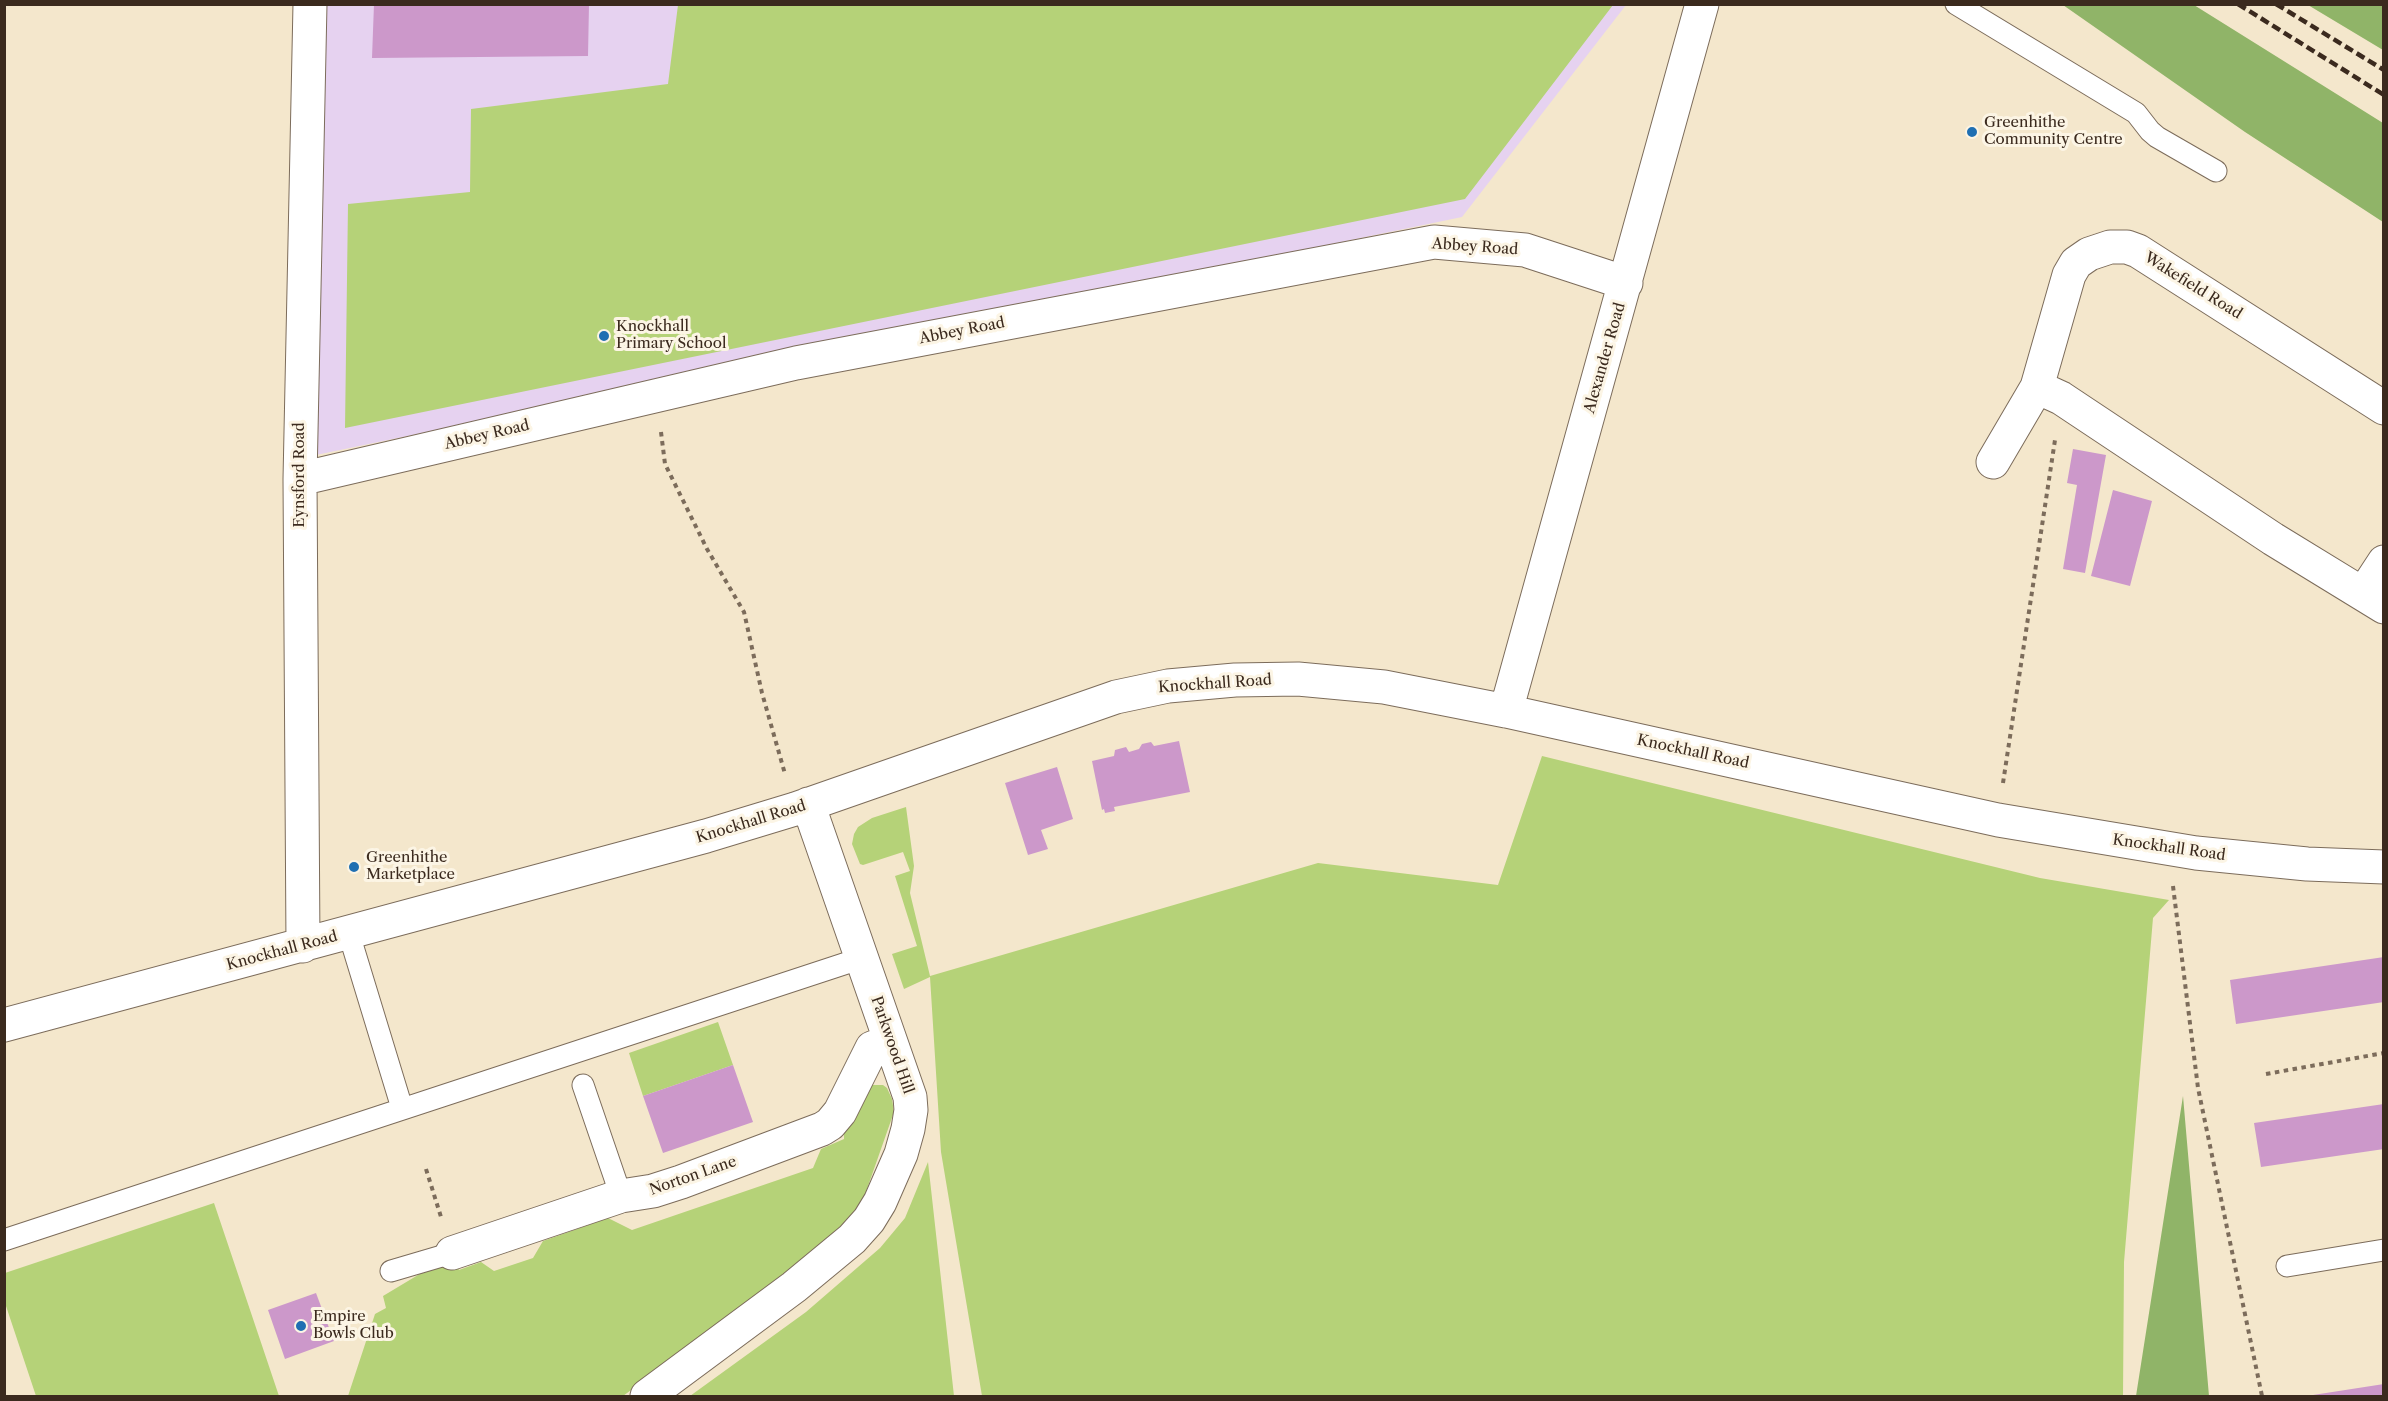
<!DOCTYPE html>
<style>
body{margin:0}
#map{position:relative;width:2388px;height:1401px;overflow:hidden;background:#f4e7cc;font-family:"Libre Caslon Text",serif}
canvas{display:block}
.frame{position:absolute;inset:0;border:6px solid #3b2a1e;pointer-events:none}
</style>
<div id="map">
<canvas width="2388" height="1401"></canvas>
<div class="frame"></div>
</div>
<script>
const ctx = document.querySelector('canvas').getContext('2d');
ctx.lineJoin = 'round';
function fillPath(path, color) {
  ctx.fillStyle = color;
  ctx.fill(path, 'evenodd');
}
function toPath(rows) {
  const path = new Path2D();
  for (const r of rows) {
    path.moveTo(r[0], r[1]);
    for (let i = 2; i < r.length; i += 2) path.lineTo(r[i], r[i + 1]);
  }
  return path;
}
function stroke(path, color, width, dash) {
  ctx.strokeStyle = color;
  ctx.lineWidth = width;
  ctx.lineCap = dash ? 'butt' : 'round';
  ctx.setLineDash(dash || []);
  ctx.stroke(path);
}
function drawText(font, color, halo, rows, align = 'center') {
  ctx.font = font + ' "Libre Caslon Text",serif';
  ctx.lineWidth = 6;
  ctx.setLineDash([]);
  ctx.textBaseline = 'middle';
  ctx.strokeStyle = halo;
  ctx.fillStyle = color;
  for (const [text, x, y, turn = 0] of rows) {
    ctx.save();
    ctx.translate(x, y);
    ctx.rotate((+turn || 0) * Math.PI / 180);
    ctx.textAlign = isNaN(turn) ? turn : align;
    if (halo) ctx.strokeText(text, 0, 0);
    ctx.fillText(text, 0, 0);
    ctx.restore();
  }
}
const built = toPath([
 [326,5,1626,5,1462,217,316,455]
]);
const green = toPath([
 [678,5,678,4,1613,5,1465,199,345,428,348,204,470,192,471,109,668,84],
 [1542,756,2040,878,2169,900,2153,918,2124,1262,2123,1396,982,1396,941,1152,930,977,904,989,892,954,917,946,895,876,910,871,903,852,863,865,860,864,852,844,854,834,858,827,872,818,906,807,914,866,910,893,930,976,1318,863,1498,885],
 [718,1022,733,1065,643,1096,629,1053],
 [869,1085,883,1085,887,1088,892,1099,894,1112,861,1206,856,1214,804,1261,623,1396,348,1396,375,1314,386,1308,383,1296,423,1272,455,1261,459,1270,481,1262,494,1271,533,1258,543,1241,608,1218,632,1230,813,1168,821,1149,844,1139,844,1133],
 [928,1162,954,1396,690,1396,806,1312,880,1248,905,1218],
 [214,1203,279,1396,36,1396,5,1303,5,1273]
]);
const forest = toPath([
 [2063,5,2194,5,2383,123,2383,222,2245,132],
 [2308,5,2383,5,2383,50],
 [2183,1096,2209,1396,2136,1396]
]);
const building = toPath([
 [374,4,589,4,588,56,372,58],
 [2073,449,2106,455,2085,573,2063,569,2077,485,2067,483],
 [2113,490,2152,501,2130,586,2091,576],
 [1179,741,1190,792,1114,807,1115,811,1105,813,1104,809,1102,810,1092,761,1114,756,1115,750,1126,747,1129,752,1139,749,1142,744,1151,742,1154,746],
 [1057,767,1073,819,1041,830,1048,849,1028,855,1005,783],
 [2384,957,2384,1002,2236,1024,2230,980],
 [733,1065,753,1122,663,1153,643,1096],
 [2384,1104,2384,1149,2261,1167,2254,1123],
 [316,1293,334,1341,285,1359,268,1310],
 [2384,1384,2384,1396,2313,1396,2313,1395]
]);
const path = toPath([
 [661,432,665,464,707,549,744,612,762,693,785,774],
 [2003,783,2055,440],
 [2173,886,2198,1088,2262,1396],
 [2266,1074,2384,1053],
 [426,1169,441,1217]
]);
const service = toPath([
 [1956,4,2136,113,2150,131,2157,137,2216,171],
 [349,934,402,1108],
 [583,1085,621,1196],
 [4,1240,862,958],
 [2287,1266,2384,1250],
 [391,1271,452,1253]
]);
const minor = toPath([
 [2037,387,2061,398,2273,539,2384,607],
 [1993,462,2037,387,2069,275,2076,263,2089,254,2110,247,2127,247,2138,251,2384,408],
 [300,479,796,363,1434,242,1525,250,1626,283],
 [2363,594,2384,562],
 [1506,711,1702,4],
 [303,946,300,479,310,4],
 [4,1025,706,836,795,809,1116,697,1168,686,1235,680,1298,679,1384,687,1506,711,1998,820,2196,853,2307,864,2384,867],
 [452,1253,621,1196,653,1191,681,1182,822,1129,830,1124,840,1112,872,1048,890,1041],
 [647,1396,794,1287,852,1239,869,1220,880,1202,901,1154,908,1129,911,1110,910,1097,808,804]
]);
const rail = toPath([
 [2238,4,2384,95],
 [2276,4,2384,70]
]);
const markers = [
 [1972,132,6,"#1f6fb2"],
 [604,336,6,"#1f6fb2"],
 [354,867,6,"#1f6fb2"],
 [301,1326,6,"#1f6fb2"]
];
const poiNames = [
 ["Greenhithe",1984,123],
 ["Community Centre",1984,140],
 ["Knockhall",616,327],
 ["Primary School",616,344],
 ["Greenhithe",366,858],
 ["Marketplace",366,875],
 ["Empire",313,1317],
 ["Bowls Club",313,1334]
];
const streetNames = [
 ["Abbey Road",1475,247,4],
 ["Wakefield Road",2193,286,32],
 ["Abbey Road",962,331,-11],
 ["Alexander Road",1605,358,-74],
 ["Abbey Road",487,435,-13],
 ["Eynsford Road",300,475,-90],
 ["Knockhall Road",1215,684,-4],
 ["Knockhall Road",1693,752,12],
 ["Knockhall Road",751,822,-17],
 ["Knockhall Road",2169,848,8],
 ["Knockhall Road",282,951,-15],
 ["Parkwood Hill",892,1045,71],
 ["Norton Lane",693,1176,-19]
];
fillPath(built, '#e6d2f0');
fillPath(green, '#b5d278');
fillPath(forest, '#90b468');
fillPath(building, '#cc98ca');
stroke(service, '#7c6c5b', 23);
stroke(minor, '#7c6c5b', 35);
stroke(path, '#7c6c5b', 4, [4.5, 4.5]);
stroke(service, '#fff', 21);
stroke(minor, '#fff', 33);
stroke(rail, '#3b2a1e', 4.5, [9, 4.5]);
for (const [x, y, r, color] of markers) {
  const dot = new Path2D();
  dot.arc(x, y, r, 0, 2 * Math.PI);
  ctx.fillStyle = color;
  ctx.fill(dot);
  stroke(dot, '#fcf5e5', 2);
}
drawText('15px', '#3b2a1e', '#fcf5e5', poiNames, 'left');
drawText('15px', '#3b2a1e', '#fcf5e5', streetNames);
</script>
